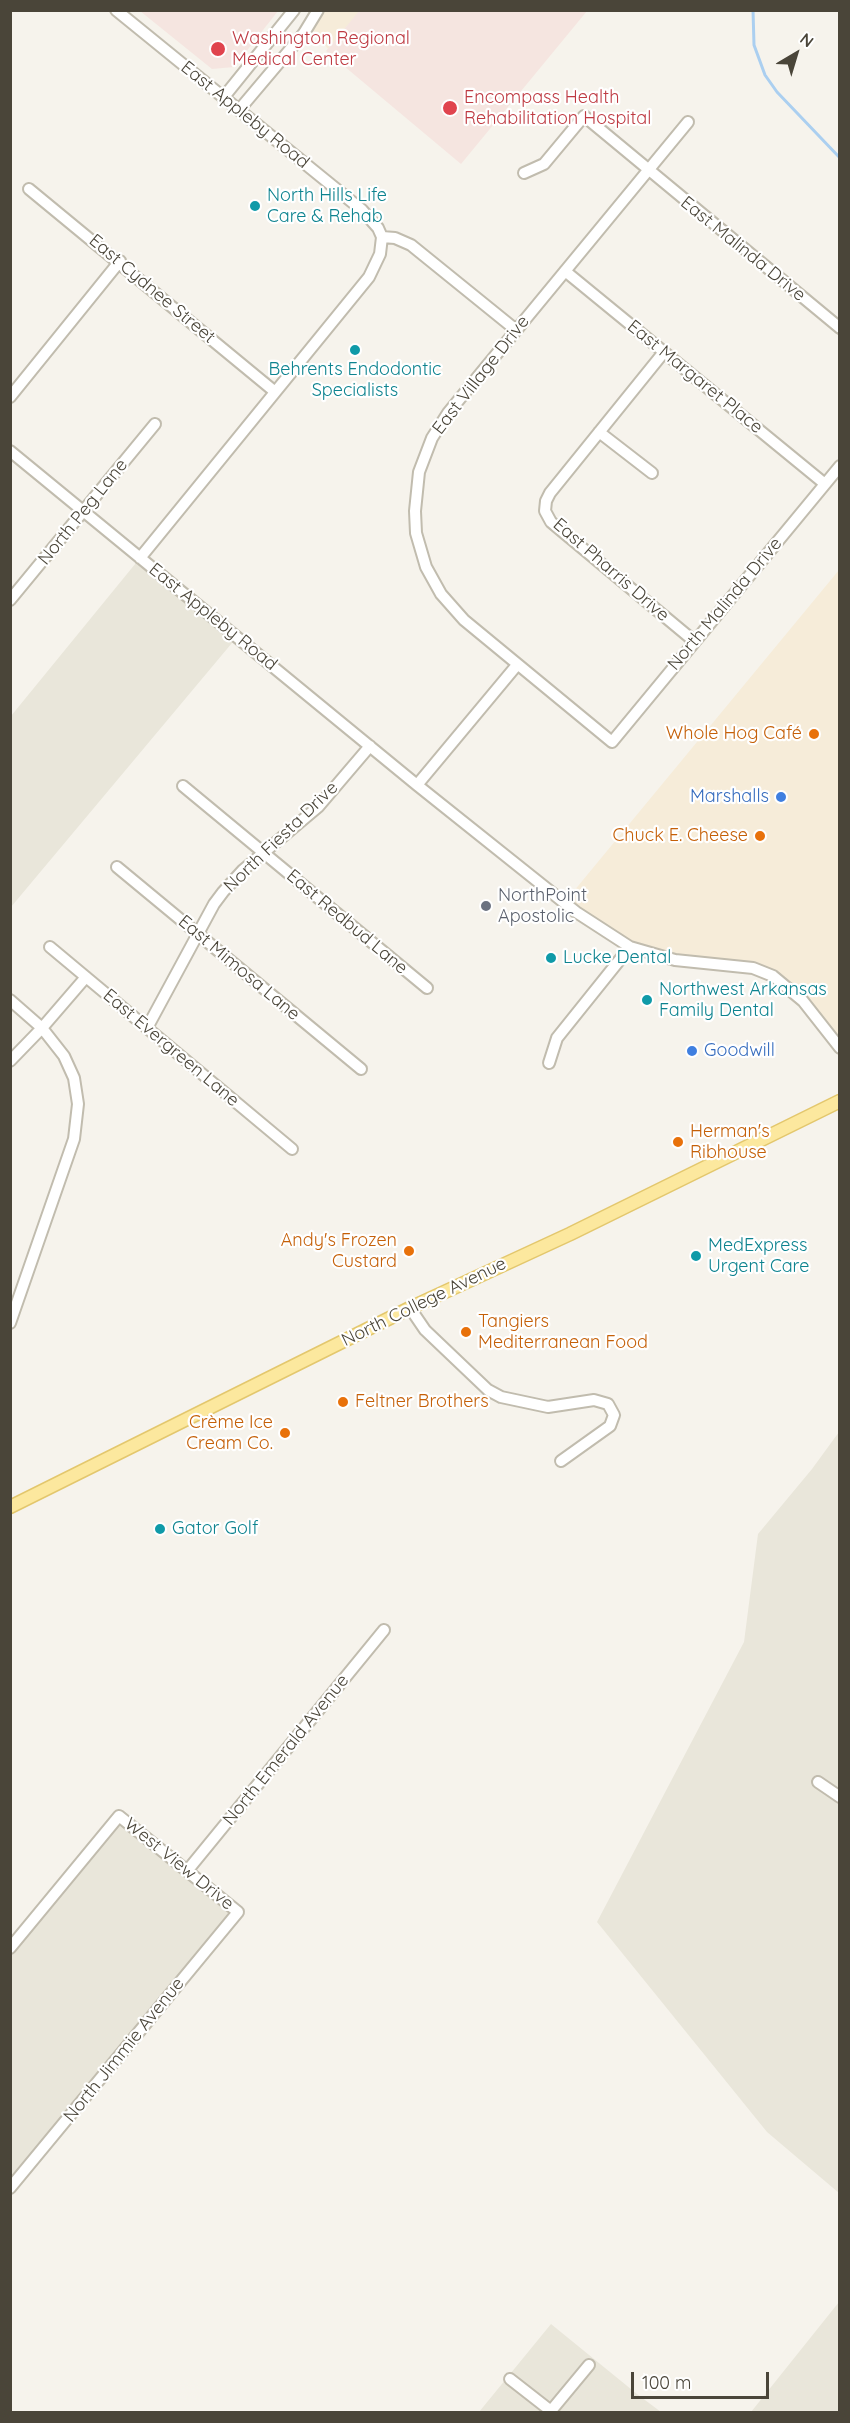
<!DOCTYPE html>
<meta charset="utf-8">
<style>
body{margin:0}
#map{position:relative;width:850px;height:2423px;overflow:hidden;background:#f6f3ec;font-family:Quicksand,sans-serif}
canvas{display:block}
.frame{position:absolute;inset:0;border:12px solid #4a4539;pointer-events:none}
.north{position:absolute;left:766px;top:24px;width:60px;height:60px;-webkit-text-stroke:4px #fff;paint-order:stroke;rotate:38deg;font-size:16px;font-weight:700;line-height:24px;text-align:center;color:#4a4539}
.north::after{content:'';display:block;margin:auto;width:21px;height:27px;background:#4a4539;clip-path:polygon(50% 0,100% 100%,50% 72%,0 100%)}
.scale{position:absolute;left:631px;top:2372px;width:138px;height:27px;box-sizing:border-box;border:3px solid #4a4539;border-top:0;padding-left:8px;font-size:18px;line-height:21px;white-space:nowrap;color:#4a4539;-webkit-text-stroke:4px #fff;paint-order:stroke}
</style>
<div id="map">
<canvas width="850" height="2423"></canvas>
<div class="frame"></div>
<div class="north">N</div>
<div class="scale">100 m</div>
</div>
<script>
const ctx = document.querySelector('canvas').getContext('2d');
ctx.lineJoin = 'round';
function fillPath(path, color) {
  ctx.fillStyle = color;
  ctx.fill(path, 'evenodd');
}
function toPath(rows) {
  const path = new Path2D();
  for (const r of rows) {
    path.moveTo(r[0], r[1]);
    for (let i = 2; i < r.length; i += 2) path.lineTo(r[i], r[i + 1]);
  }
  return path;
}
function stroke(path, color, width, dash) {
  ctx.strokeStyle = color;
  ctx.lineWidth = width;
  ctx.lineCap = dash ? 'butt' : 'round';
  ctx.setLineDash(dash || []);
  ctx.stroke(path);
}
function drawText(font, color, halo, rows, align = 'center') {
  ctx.font = font + ' Quicksand,sans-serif';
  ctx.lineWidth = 4.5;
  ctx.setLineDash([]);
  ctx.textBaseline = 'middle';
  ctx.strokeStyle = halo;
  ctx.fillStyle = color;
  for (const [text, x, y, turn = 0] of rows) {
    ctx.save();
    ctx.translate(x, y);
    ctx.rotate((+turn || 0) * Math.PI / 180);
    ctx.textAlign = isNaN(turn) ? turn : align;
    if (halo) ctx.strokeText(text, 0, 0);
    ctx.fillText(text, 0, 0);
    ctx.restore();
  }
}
const residential = toPath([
 [140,558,237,637,11,907,11,716],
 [839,1432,839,2193,767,2132,597,1922,744,1642,758,1534,812,1469],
 [119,1816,238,1912,11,2188,11,1948],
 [839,2302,839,2412,751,2412],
 [551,2324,637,2394,661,2412,479,2412]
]);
const commercial = toPath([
 [318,11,360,11,328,49,309,25],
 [839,570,839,1048,791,989,740,966,630,947,564,903]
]);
const medical = toPath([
 [360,10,587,10,587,11,461,164,326,51],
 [140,11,278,11,234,67,212,69]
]);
const stream = toPath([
 [753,10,754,45,765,75,777,92,840,158]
]);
const minor = toPath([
 [116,10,362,210,378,228,382,237,380,254,369,277,140,558],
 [223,98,294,10],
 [239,110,304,33,318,10],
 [688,122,448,413,432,438,419,472,415,511,416,533,426,567,441,594,464,620,612,742,840,466],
 [524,173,544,164,584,116,840,328],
 [29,189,274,391],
 [382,237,395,238,411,245,516,330],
 [565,271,825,484],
 [664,352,550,493,546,501,545,511,551,522,694,641],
 [10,397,120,261],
 [599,432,652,473],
 [10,451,417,785,576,912,630,947,675,960,753,968,773,976,803,1001,840,1048],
 [10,600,155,424],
 [417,785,517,665],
 [183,786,427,988],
 [117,867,361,1069],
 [50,947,292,1149],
 [10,1000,42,1028,64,1056,74,1078,78,1104,74,1139,10,1323],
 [147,1028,214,904,223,892,243,870,318,807,370,746],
 [10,1061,42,1028,86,977],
 [549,1063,557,1038,630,947],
 [410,1308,425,1330,488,1390,501,1397,548,1407,594,1400,608,1404,614,1415,610,1426,561,1461],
 [818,1782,840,1797],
 [187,1871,384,1630],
 [10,1948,119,1816,238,1912,10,2188],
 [510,2379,551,2411],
 [550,2412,589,2365]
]);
const major = toPath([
 [10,1507,410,1308,570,1234,840,1101]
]);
const markers = [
 [218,49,8,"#e0444e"],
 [450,108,8,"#e0444e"],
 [255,206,6,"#0f9aa8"],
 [355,350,6,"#0f9aa8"],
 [814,734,6,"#e8710a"],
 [781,797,6,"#3f7fe0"],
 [760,836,6,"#e8710a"],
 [486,906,6,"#6b7280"],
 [551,958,6,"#0f9aa8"],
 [647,1000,6,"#0f9aa8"],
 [692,1051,6,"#3f7fe0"],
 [678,1142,6,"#e8710a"],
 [409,1251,6,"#e8710a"],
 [696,1256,6,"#0f9aa8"],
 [466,1332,6,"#e8710a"],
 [343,1402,6,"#e8710a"],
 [285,1433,6,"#e8710a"],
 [160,1529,6,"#0f9aa8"]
];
const healthNames = [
 ["Washington Regional",232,39],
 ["Medical Center",232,60],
 ["Encompass Health",464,98],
 ["Rehabilitation Hospital",464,119]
];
const streetNames = [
 ["East Appleby Road",245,115,39],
 ["East Malinda Drive",743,249,39],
 ["East Cydnee Street",152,289,40],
 ["East Village Drive",481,375,-52],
 ["East Margaret Place",695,377,39],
 ["North Peg Lane",83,512,-51],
 ["East Pharris Drive",611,570,41],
 ["North Malinda Drive",725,604,-50],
 ["East Appleby Road",213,617,39],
 ["North Fiesta Drive",281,837,-44],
 ["East Redbud Lane",347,922,40],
 ["East Mimosa Lane",239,968,40],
 ["East Evergreen Lane",171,1048,40],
 ["North College Avenue",424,1302,-26],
 ["North Emerald Avenue",286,1750,-51],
 ["West View Drive",179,1864,39],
 ["North Jimmie Avenue",124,2050,-51]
];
const cultureNames = [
 ["North Hills Life",267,196],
 ["Care & Rehab",267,217],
 ["Behrents Endodontic",355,370,"center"],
 ["Specialists",355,391,"center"],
 ["Lucke Dental",563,958],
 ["Northwest Arkansas",659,990],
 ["Family Dental",659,1011],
 ["MedExpress",708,1246],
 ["Urgent Care",708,1267],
 ["Gator Golf",172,1529]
];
const foodNames = [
 ["Whole Hog Café",802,734],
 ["Chuck E. Cheese",748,836],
 ["Herman's",690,1132,"left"],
 ["Ribhouse",690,1153,"left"],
 ["Andy's Frozen",397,1241],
 ["Custard",397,1262],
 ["Tangiers",478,1322,"left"],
 ["Mediterranean Food",478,1343,"left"],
 ["Feltner Brothers",355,1402,"left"],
 ["Crème Ice",273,1423],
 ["Cream Co.",273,1444]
];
const shopNames = [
 ["Marshalls",769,797],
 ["Goodwill",704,1051,"left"]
];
const worshipNames = [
 ["NorthPoint",498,896],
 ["Apostolic",498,917]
];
fillPath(residential, '#e9e6da');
fillPath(commercial, '#f6ecd9');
fillPath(medical, '#f5e5e0');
stroke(stream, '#abcff0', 3);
stroke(minor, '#c1bcae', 14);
stroke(major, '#e3c76d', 15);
stroke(minor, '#fff', 10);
stroke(major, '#fce89e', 12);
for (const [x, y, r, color] of markers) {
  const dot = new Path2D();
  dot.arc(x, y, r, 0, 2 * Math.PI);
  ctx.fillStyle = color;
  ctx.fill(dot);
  stroke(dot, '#fff', 2);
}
drawText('18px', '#be3a42', '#fff', healthNames, 'left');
drawText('18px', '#4a4539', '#fff', streetNames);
drawText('18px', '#0d838f', '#fff', cultureNames, 'left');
drawText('18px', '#c56008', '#fff', foodNames, 'right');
drawText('18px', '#366cbe', '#fff', shopNames, 'right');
drawText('18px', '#5b616d', '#fff', worshipNames, 'left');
</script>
